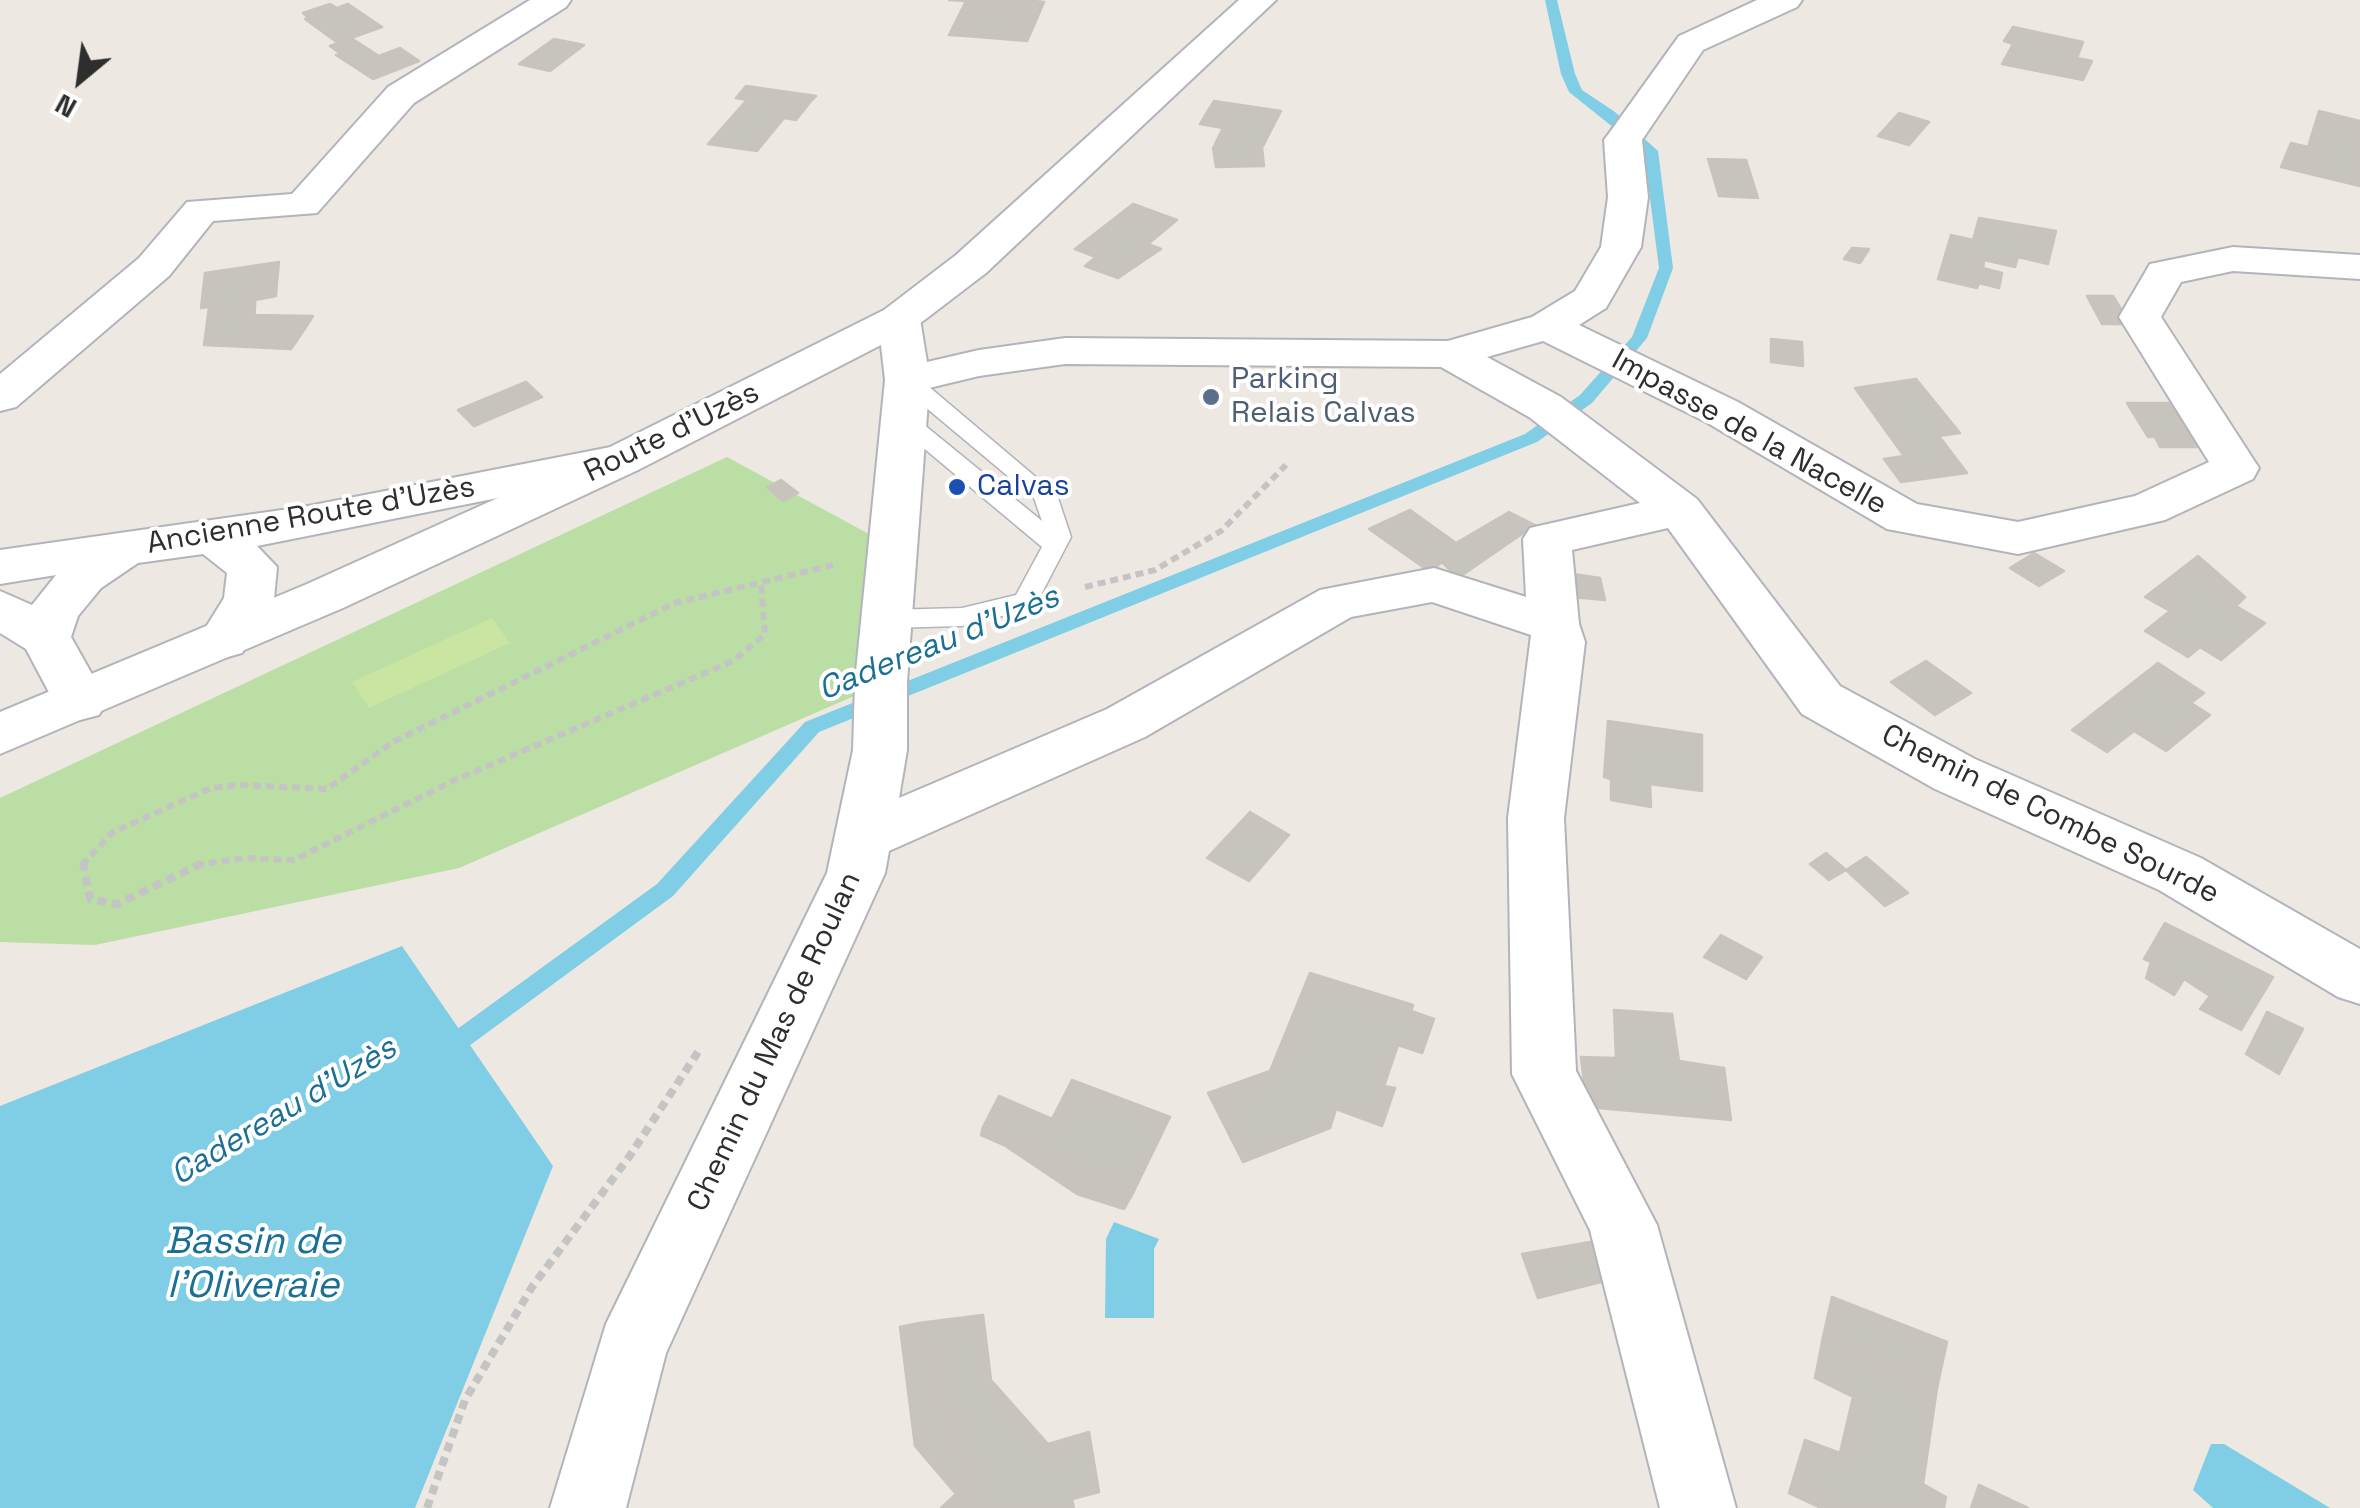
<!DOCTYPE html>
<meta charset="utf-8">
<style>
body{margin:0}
#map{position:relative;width:2360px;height:1508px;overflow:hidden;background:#ede8e2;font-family:"Space Grotesk",sans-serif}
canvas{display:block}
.north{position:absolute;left:30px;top:30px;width:100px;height:100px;-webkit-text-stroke:8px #fff;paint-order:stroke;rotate:209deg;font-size:28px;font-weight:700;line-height:40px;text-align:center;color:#2e2e2e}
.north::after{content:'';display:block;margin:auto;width:35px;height:45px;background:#2e2e2e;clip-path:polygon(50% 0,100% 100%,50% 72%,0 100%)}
</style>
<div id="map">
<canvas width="2360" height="1508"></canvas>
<div class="north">N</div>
</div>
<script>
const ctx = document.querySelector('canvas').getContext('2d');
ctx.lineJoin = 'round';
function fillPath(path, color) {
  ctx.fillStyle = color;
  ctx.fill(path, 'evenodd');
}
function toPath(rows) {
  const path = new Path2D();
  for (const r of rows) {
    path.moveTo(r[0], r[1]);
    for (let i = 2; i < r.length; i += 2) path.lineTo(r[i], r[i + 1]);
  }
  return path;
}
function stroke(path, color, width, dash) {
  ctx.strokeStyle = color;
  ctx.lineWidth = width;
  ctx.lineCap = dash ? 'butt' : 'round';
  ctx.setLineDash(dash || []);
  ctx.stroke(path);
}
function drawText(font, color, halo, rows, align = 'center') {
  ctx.font = font + ' "Space Grotesk",sans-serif';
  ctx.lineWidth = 8;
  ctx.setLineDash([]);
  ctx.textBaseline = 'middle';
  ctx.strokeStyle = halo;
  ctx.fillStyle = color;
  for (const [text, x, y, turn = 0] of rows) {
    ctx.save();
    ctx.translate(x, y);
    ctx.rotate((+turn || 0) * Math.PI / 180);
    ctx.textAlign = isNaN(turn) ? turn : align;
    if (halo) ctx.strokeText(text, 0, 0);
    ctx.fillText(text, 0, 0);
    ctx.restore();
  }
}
const green = toPath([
 [727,457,878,539,861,693,459,868,95,945,0,942,0,798]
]);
const pitch = toPath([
 [492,618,510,643,369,708,352,682]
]);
const water = toPath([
 [402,946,553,1166,415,1508,0,1508,0,1106],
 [1114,1222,1159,1239,1154,1249,1154,1318,1105,1318,1106,1239],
 [2211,1444,2224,1444,2330,1508,2213,1508,2193,1490]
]);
const stream = toPath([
 [1545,0,1557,0,1575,74,1582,90,1615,112,1658,151,1673,268,1647,338,1592,403,1537,442,819,732,673,896,454,1057,446,1060,438,1057,434,1050,438,1043,657,884,805,722,1525,434,1580,395,1632,337,1659,268,1644,152,1569,92,1561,74,1545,0]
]);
const building = toPath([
 [949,0,1034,1,1025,23,1018,22,1016,28,1032,30,1027,41,966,36,973,20,957,19,966,1,949,0],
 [1034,1,1044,2,1032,30,1016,28,1018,22,1025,23,1034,1],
 [330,4,337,8,348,4,382,27,351,38,379,56,400,48,419,61,373,79,336,55,341,54,330,46,338,43,305,19,309,18,303,13,330,4],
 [957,19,973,20,966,36,949,35,957,19],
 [2013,27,2083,42,2077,58,2092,61,2083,80,2002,64,2013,44,2004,41,2013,27],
 [554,39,584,45,550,71,519,64,554,39],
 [746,86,816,96,811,101,753,93,747,100,736,98,746,86],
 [753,93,811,101,796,120,784,118,757,151,708,144,753,93],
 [1214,101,1281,111,1262,148,1264,166,1216,167,1213,148,1223,128,1200,124,1214,101],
 [2319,111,2360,121,2360,186,2281,167,2291,143,2308,147,2319,111],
 [1899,113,1929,122,1909,145,1878,136,1899,113],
 [1708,159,1746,160,1758,198,1719,196,1708,159],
 [1133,204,1177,220,1148,244,1161,249,1118,278,1085,266,1096,257,1075,249,1133,204],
 [1979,218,2056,231,2048,264,2018,257,2015,267,1984,260,1983,268,2002,273,1999,288,1979,283,1977,288,1938,279,1951,235,1973,240,1979,218],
 [1852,248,1869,249,1860,263,1844,259,1852,248],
 [279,262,277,282,256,286,254,326,306,327,291,349,204,345,209,307,201,308,205,273,279,262],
 [277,282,276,296,255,300,256,286,277,282],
 [2087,296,2113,296,2130,324,2102,324,2087,296],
 [253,315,313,316,306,327,254,326,253,315],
 [1771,339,1802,342,1803,366,1771,362,1771,339],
 [1916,379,1960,433,1939,436,1967,473,1901,482,1884,459,1904,456,1855,388,1916,379],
 [526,382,542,397,474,426,458,410,526,382],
 [2127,403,2169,403,2190,436,2148,437,2127,403],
 [2190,436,2197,447,2160,447,2155,437,2190,436],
 [781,480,798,493,783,501,767,487,781,480],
 [1410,510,1456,543,1509,512,1535,525,1458,578,1442,562,1430,572,1369,529,1410,510],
 [2034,553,2064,571,2039,586,2010,568,2034,553],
 [2198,556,2245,597,2236,606,2265,623,2221,660,2200,647,2188,657,2145,631,2170,611,2145,597,2198,556],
 [1573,574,1600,578,1605,600,1572,597,1573,574],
 [1926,661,1971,693,1935,715,1891,682,1926,661],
 [2158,663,2204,693,2191,703,2210,715,2166,751,2134,731,2107,752,2072,730,2158,663],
 [1608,721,1702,735,1702,791,1650,784,1651,807,1611,800,1611,779,1604,777,1608,721],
 [1250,812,1289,835,1249,881,1207,858,1250,812],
 [1826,853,1846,870,1829,880,1810,864,1826,853],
 [1866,857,1908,893,1885,906,1846,870,1866,857],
 [2165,923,2273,977,2241,1030,2200,1009,2210,996,2184,979,2174,995,2146,978,2151,962,2144,959,2165,923],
 [1721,935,1762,957,1746,979,1704,957,1721,935],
 [1310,973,1413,1005,1411,1011,1434,1019,1422,1053,1398,1045,1384,1086,1395,1088,1382,1126,1336,1109,1330,1128,1243,1162,1208,1093,1270,1071,1310,973],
 [1614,1010,1672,1014,1679,1061,1724,1068,1731,1120,1587,1107,1581,1057,1616,1058,1614,1010],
 [2267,1012,2303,1029,2279,1074,2246,1054,2267,1012],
 [1072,1080,1170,1117,1132,1195,983,1127,999,1096,1052,1119,1072,1080],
 [983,1127,1022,1144,1004,1145,981,1135,983,1127],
 [1022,1144,1087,1174,1132,1195,1124,1209,1077,1194,1004,1145,1022,1144],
 [1590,1242,1601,1282,1538,1298,1522,1254,1590,1242],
 [1832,1297,1947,1342,1937,1388,1823,1337,1832,1297],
 [983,1315,991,1380,1048,1444,1089,1432,1099,1492,1072,1499,1074,1508,975,1508,919,1323,983,1315],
 [919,1323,975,1508,941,1508,956,1494,915,1446,900,1327,919,1323],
 [1823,1337,1937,1388,1923,1484,1946,1497,1944,1508,1821,1508,1789,1493,1805,1440,1840,1453,1853,1397,1815,1378,1823,1337],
 [1979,1485,2028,1508,1971,1508,1979,1485]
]);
const pathFar1 = toPath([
 [1085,587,1155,570,1221,531,1286,465],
 [82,865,113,832,211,788,240,785,327,789,393,742,675,603,833,565],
 [196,865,245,858,294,860,453,781,733,661,765,634,761,583]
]);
const path = toPath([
 [83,862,90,899,117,904,205,862],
 [427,1508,465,1400,532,1287,629,1157,698,1052]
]);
const lane = toPath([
 [907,373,915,375,1057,495,1071,537,1034,608,962,626,887,628,878,625,874,619,878,613,887,610,962,608,1016,595,1042,547,896,425,893,420,896,415,912,415,1042,521,1034,498,899,385,896,380,907,373]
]);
const street = toPath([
 [530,0,571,0,566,7,414,103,317,213,213,221,169,276,16,407,0,411,0,374,139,258,187,202,292,194,388,87,530,0],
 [1757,0,1802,0,1797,7,1703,50,1642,140,1648,197,1641,247,1606,308,1579,325,1738,402,1917,504,2018,522,2135,496,2209,462,2119,317,2150,264,2233,247,2360,255,2360,279,2233,271,2181,282,2161,317,2259,468,2253,479,2165,520,2018,554,1887,529,1706,422,1543,341,1487,357,1561,397,1697,499,1840,686,1975,759,2201,858,2360,949,2360,1004,2338,997,2159,890,1935,789,1802,714,1668,528,1572,550,1579,624,1585,642,1564,818,1576,1071,1657,1225,1736,1508,1660,1508,1590,1230,1512,1074,1508,818,1531,635,1432,602,1351,617,1145,737,889,851,885,873,666,1353,626,1508,550,1508,606,1324,827,873,853,750,855,682,885,380,878,319,884,310,899,306,914,310,920,319,927,362,979,350,1065,338,1448,341,1532,317,1575,291,1601,247,1608,197,1604,140,1610,132,1679,36,1757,0],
 [1065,364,1441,367,1529,417,1640,503,1530,528,1523,539,1526,597,1434,568,1320,590,1107,709,899,798,907,750,907,682,929,388,979,376,1065,364],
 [621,445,638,450,644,460,638,470,257,546,277,567,274,599,242,653,224,658,206,653,198,640,224,598,227,573,203,554,138,563,101,588,78,616,71,637,107,701,99,715,80,720,61,715,26,649,0,633,0,591,32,605,56,575,0,584,0,550,303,507,621,445]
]);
const secondary = toPath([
 [1239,0,1276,0,986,273,914,328,638,470,343,608,0,754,0,712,307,584,604,450,884,310,956,255,1239,0]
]);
const markers = [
 [1211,397,10,"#5c6f8a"],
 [957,487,10,"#1a4fb4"]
];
const serviceNames = [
 ["Parking",1231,380],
 ["Relais Calvas",1231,414]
];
const streetNames = [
 ["Route d'Uzès",672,433,-26],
 ["Impasse de la Nacelle",1749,433,29],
 ["Ancienne Route d'Uzès",311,516,-10],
 ["Chemin de Combe Sourde",2050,815,26],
 ["Chemin du Mas de Roulan",775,1042,-65]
];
const transitNames = [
 ["Calvas",977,487]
];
const waterNames = [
 ["Cadereau d'Uzès",939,644,-22],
 ["Cadereau d'Uzès",284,1112,-31]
];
const nearWaternames = [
 ["Bassin de",253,1243],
 ["l'Oliveraie",253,1287]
];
fillPath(green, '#badea4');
fillPath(pitch, '#cae4a1');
fillPath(water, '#80cee5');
fillPath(stream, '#80cee5');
fillPath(building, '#c7c3bd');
stroke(building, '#c9c4bb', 2.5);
stroke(lane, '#b2b4bc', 3);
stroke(street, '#b2b4bc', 4);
stroke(secondary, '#b2b4bc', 4);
stroke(pathFar1, '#c4c4c4', 6, [8, 5]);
stroke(path, '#c4c4c4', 8, [9, 6]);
fillPath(lane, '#fff');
fillPath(street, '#fff');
fillPath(secondary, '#fff');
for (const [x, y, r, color] of markers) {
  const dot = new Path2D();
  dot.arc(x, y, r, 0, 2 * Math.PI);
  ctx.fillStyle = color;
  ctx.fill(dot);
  stroke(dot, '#fff', 4);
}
drawText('30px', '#4e5e75', '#fff', serviceNames, 'left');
drawText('30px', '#2e2e2e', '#fff', streetNames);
drawText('30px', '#164399', '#fff', transitNames, 'left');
drawText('italic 32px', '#1b6f95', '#fff', waterNames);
drawText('italic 38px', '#1b6f95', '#fff', nearWaternames);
</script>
